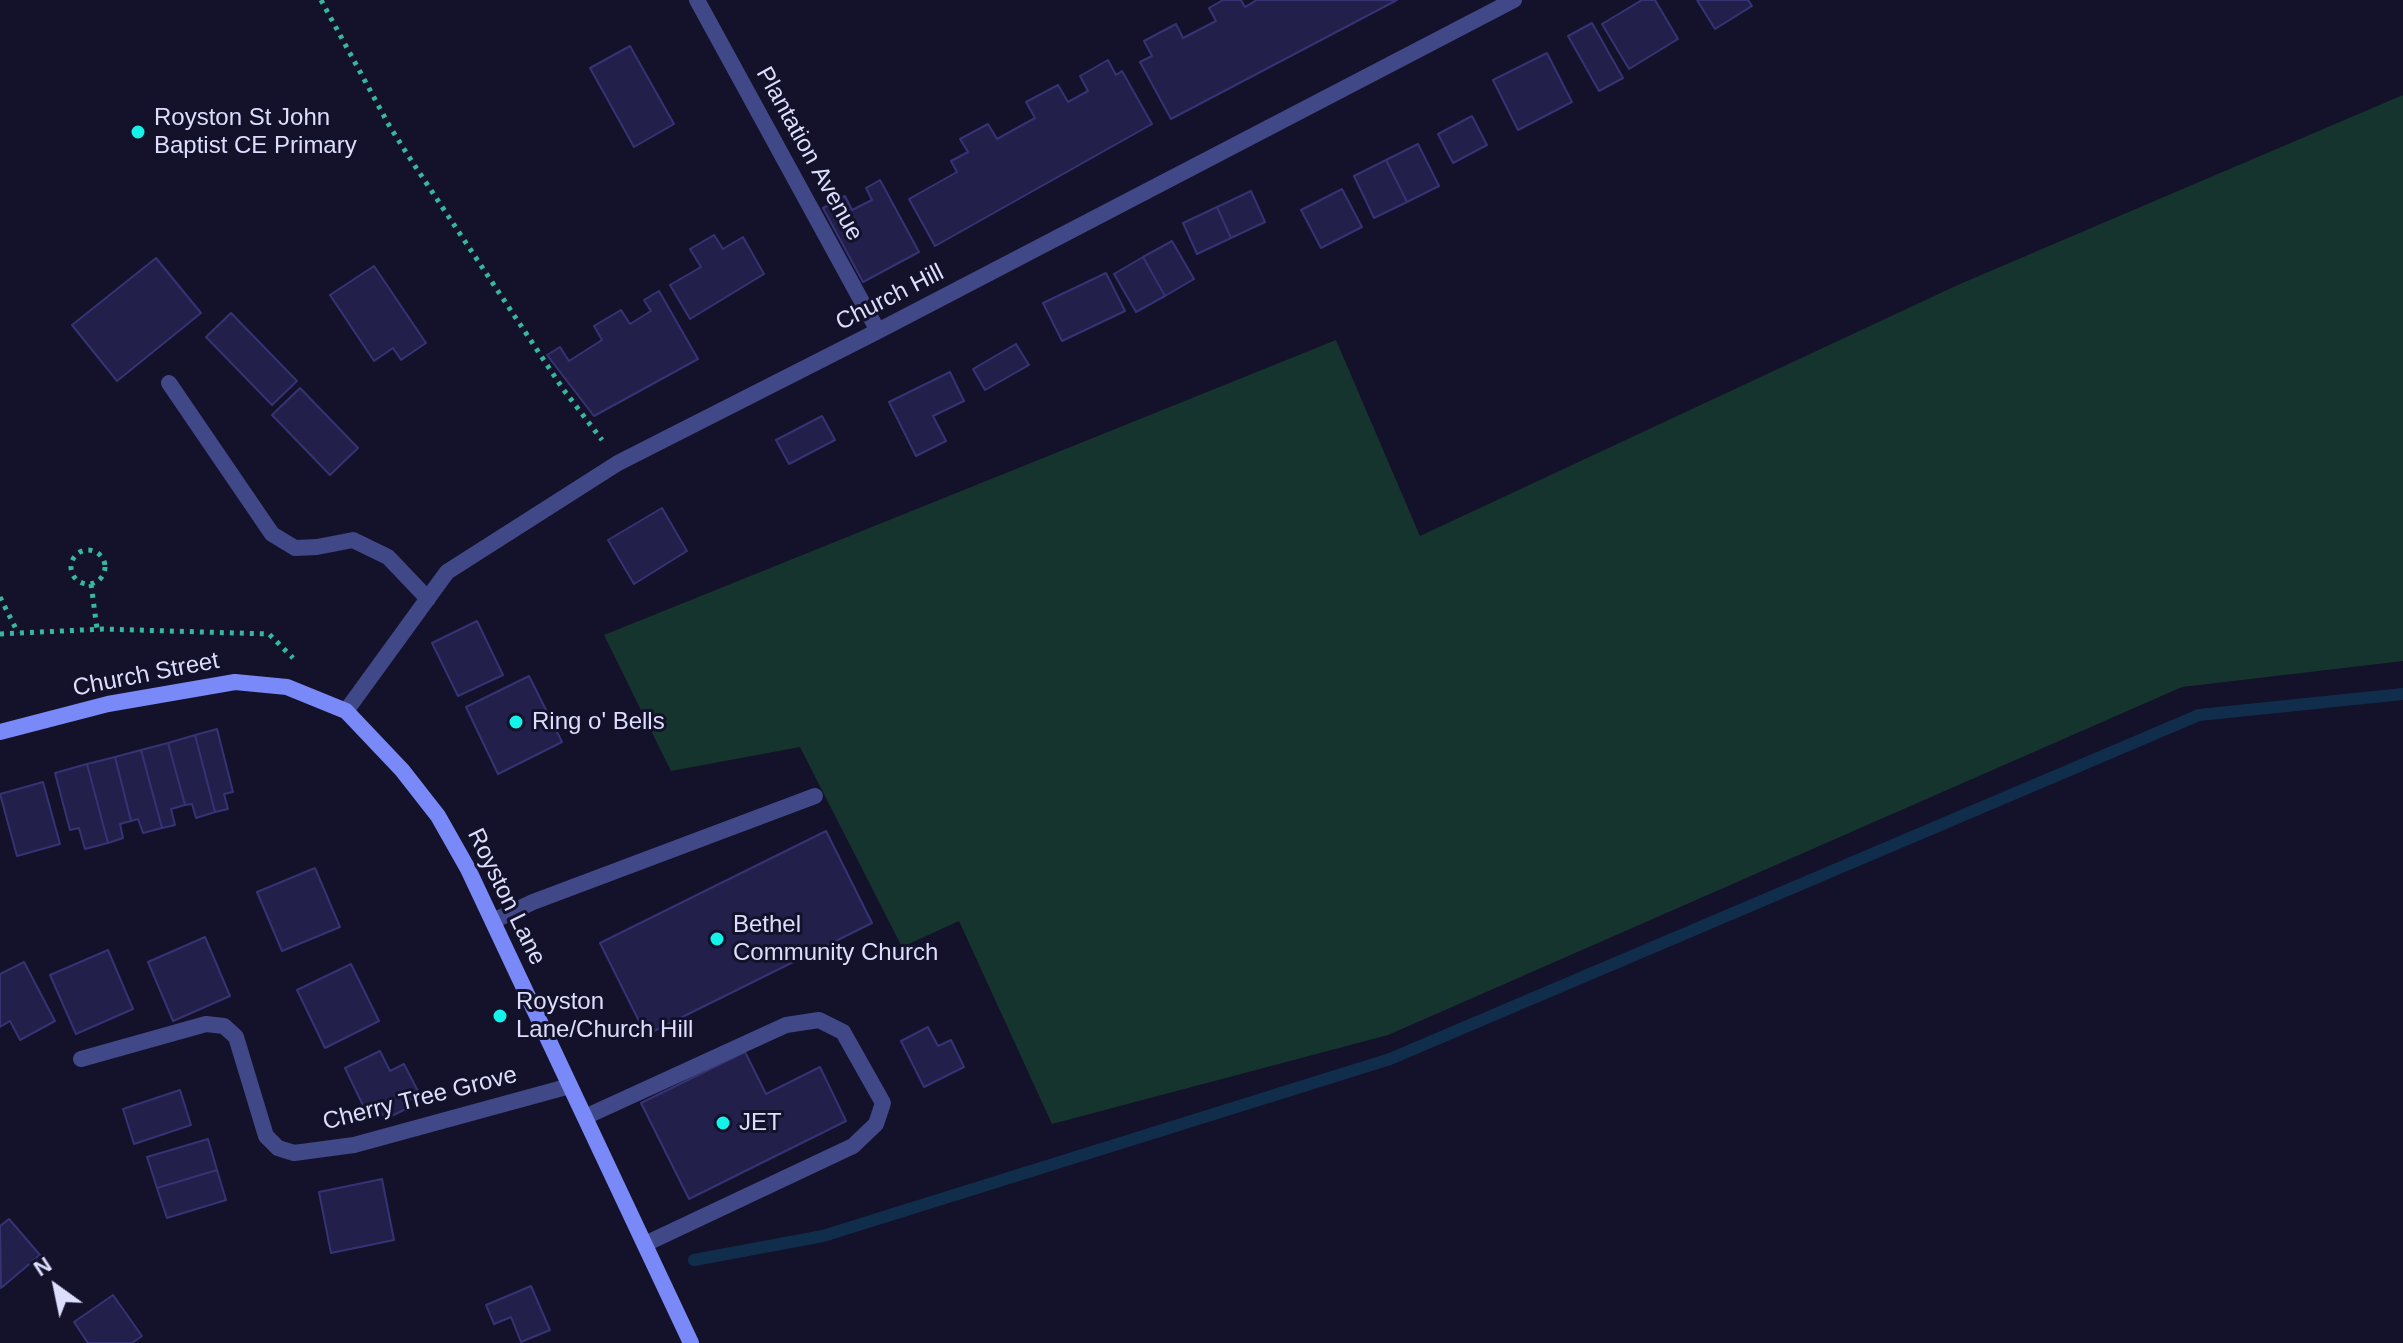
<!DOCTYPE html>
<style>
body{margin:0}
#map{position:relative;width:2403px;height:1343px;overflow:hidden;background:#13122a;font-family:Helvetica,sans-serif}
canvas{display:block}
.north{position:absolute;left:16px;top:1247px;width:80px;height:80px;-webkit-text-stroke:6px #13122a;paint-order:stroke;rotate:327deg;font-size:22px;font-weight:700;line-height:32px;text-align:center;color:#dddefd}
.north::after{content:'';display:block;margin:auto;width:28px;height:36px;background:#dddefd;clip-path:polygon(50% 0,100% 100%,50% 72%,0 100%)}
</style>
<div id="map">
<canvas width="2403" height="1343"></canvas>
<div class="north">N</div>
</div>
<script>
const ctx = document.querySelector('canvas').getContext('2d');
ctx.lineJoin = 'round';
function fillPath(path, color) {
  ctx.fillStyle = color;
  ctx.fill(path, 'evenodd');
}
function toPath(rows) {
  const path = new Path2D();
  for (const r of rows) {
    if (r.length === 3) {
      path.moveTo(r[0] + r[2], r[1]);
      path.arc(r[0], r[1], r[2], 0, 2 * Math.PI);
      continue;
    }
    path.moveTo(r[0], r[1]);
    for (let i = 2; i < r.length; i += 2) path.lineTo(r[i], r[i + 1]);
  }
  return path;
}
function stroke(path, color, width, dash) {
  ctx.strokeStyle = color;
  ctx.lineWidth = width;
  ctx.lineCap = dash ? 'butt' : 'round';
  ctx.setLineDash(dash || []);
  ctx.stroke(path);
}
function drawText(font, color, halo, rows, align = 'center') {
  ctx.font = font + ' Helvetica,sans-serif';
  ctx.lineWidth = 6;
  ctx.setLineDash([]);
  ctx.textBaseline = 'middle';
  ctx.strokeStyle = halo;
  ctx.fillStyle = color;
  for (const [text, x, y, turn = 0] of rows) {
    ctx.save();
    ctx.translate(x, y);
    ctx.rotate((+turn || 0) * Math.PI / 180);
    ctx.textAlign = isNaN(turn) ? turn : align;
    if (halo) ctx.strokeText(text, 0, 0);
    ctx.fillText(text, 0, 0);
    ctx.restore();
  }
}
const green = toPath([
 [2403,95,2403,661,2182,687,1388,1035,1052,1124,959,921,902,947,800,747,671,771,604,635,1336,340,1420,536,1960,284]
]);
const stream = toPath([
 [694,1260,823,1236,1390,1059,2199,715,2403,694]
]);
const building = toPath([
 [1223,0,1241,0,1245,7,1257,0,1397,0,1171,119,1140,62,1152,56,1144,41,1176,24,1183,38,1216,21,1209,8,1223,0],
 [1642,0,1655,0,1678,39,1629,69,1602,24,1642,0],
 [1697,0,1748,0,1752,6,1715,29,1697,0],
 [1592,23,1623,78,1599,91,1568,36,1592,23],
 [630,46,674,124,634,147,590,68,630,46],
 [1547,53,1572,102,1518,130,1493,80,1547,53],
 [1108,60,1116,75,1122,71,1152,124,935,246,909,199,957,172,951,161,968,152,960,139,988,124,997,139,1035,118,1026,102,1058,85,1068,102,1088,91,1080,76,1108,60],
 [1472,116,1487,145,1453,163,1438,134,1472,116],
 [1418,144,1439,186,1407,202,1386,160,1418,144],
 [1386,160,1407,202,1374,218,1354,176,1386,160],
 [880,180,919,252,863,282,823,208,845,196,852,210,872,200,866,188,880,180],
 [1342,189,1362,227,1321,248,1301,210,1342,189],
 [1251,191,1265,222,1231,238,1217,207,1251,191],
 [1217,207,1231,238,1197,254,1183,223,1217,207],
 [714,235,723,249,743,237,764,274,690,319,670,285,701,267,690,249,714,235],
 [1172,241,1194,279,1165,296,1143,257,1172,241],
 [1143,257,1165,296,1136,312,1114,274,1143,257],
 [156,258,201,313,117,381,72,325,156,258],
 [374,266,426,343,401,360,393,348,374,361,330,295,374,266],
 [1106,273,1125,311,1062,341,1043,303,1106,273],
 [659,291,698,359,594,416,547,355,560,347,569,361,602,340,594,326,621,310,630,324,651,311,644,300,659,291],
 [231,313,297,381,272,405,206,337,231,313],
 [1016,344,1029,365,985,390,973,369,1016,344],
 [950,372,964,401,933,416,946,441,916,456,889,402,950,372],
 [300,388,358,448,330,475,272,415,300,388],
 [822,416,835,440,789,464,776,440,822,416],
 [662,508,687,551,634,584,608,540,662,508],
 [477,621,503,675,458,696,432,643,477,621],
 [529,676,562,742,498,774,466,707,529,676],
 [217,729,233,792,224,794,228,809,215,812,195,735,217,729],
 [195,735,215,812,196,818,192,804,185,805,168,743,195,735],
 [168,743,185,805,171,809,175,825,162,828,141,750,168,743],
 [141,750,162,828,143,833,138,819,131,821,115,757,141,750],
 [115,757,131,821,120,824,123,838,108,843,87,764,115,757],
 [87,764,108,843,85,849,79,828,70,830,55,773,87,764],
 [43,782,60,844,17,856,0,794,43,782],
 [826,831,872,923,646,1035,600,943,826,831],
 [315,868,340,927,282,951,257,892,315,868],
 [205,937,230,996,173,1021,148,962,205,937],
 [108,950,133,1009,76,1034,50,975,108,950],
 [24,962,55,1021,20,1040,10,1021,0,1027,0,974,24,962],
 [351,964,379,1021,325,1048,297,990,351,964],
 [928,1027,938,1046,951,1040,964,1067,924,1087,901,1041,928,1027],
 [380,1051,390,1071,404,1064,420,1095,403,1103,406,1109,385,1119,382,1114,370,1120,345,1068,380,1051],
 [745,1052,766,1094,820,1067,846,1121,689,1199,641,1103,745,1052],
 [180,1090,191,1125,134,1144,123,1109,180,1090],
 [208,1139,217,1170,157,1188,147,1157,208,1139],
 [217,1170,226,1200,167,1218,157,1188,217,1170],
 [382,1179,394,1240,331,1253,319,1192,382,1179],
 [9,1219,40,1255,1,1288,0,1226,9,1219],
 [531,1286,550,1330,521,1342,511,1317,494,1324,486,1305,531,1286],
 [113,1295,142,1336,132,1343,88,1343,74,1322,113,1295]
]);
const path = toPath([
 [321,0,390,127,411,160,563,389,602,440],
 [88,567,17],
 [91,584,97,629],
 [0,597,18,633],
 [0,634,103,629,269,634,293,658]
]);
const service = toPath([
 [493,921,533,902,815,796],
 [585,1117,786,1025,819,1020,843,1032,883,1103,876,1124,853,1146,645,1244]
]);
const minor = toPath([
 [697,0,878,331],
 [169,383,272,534,295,548,317,547,353,540,388,557,428,599],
 [346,711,447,572,618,463,878,331,1514,0],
 [81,1059,206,1024,224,1026,236,1037,266,1136,278,1148,294,1153,354,1145,570,1086]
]);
const secondary = toPath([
 [0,732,108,704,235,682,287,687,346,711,402,770,438,816,468,869,691,1343]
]);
const markers = [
 [138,132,8,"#14f3e9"],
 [516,722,8,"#14f3e9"],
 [717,939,8,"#14f3e9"],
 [500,1016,8,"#14f3e9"],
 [723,1123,8,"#14f3e9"]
];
const poiNames = [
 ["Royston St John",154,118],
 ["Baptist CE Primary",154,146],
 ["Ring o' Bells",532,722],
 ["Bethel",733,925],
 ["Community Church",733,953],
 ["Royston",516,1002],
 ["Lane/Church Hill",516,1030],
 ["JET",739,1123]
];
const streetNames = [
 ["Plantation Avenue",809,154,61],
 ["Church Hill",890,298,-27],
 ["Church Street",146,675,-11],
 ["Royston Lane",506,897,64],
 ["Cherry Tree Grove",420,1099,-14]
];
fillPath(green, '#16342e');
stroke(stream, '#102e4c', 12);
fillPath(building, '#221f4a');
stroke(building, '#363375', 2);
stroke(path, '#37b79d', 5, [4, 6]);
stroke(service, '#404887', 16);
stroke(minor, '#404887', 16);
stroke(secondary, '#7989f8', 16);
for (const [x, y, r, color] of markers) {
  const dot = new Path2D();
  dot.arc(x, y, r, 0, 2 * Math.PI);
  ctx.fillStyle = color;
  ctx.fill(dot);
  stroke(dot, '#13122a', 3);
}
drawText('24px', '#dddefd', '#13122a', poiNames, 'left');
drawText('24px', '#dddefd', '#13122a', streetNames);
</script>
